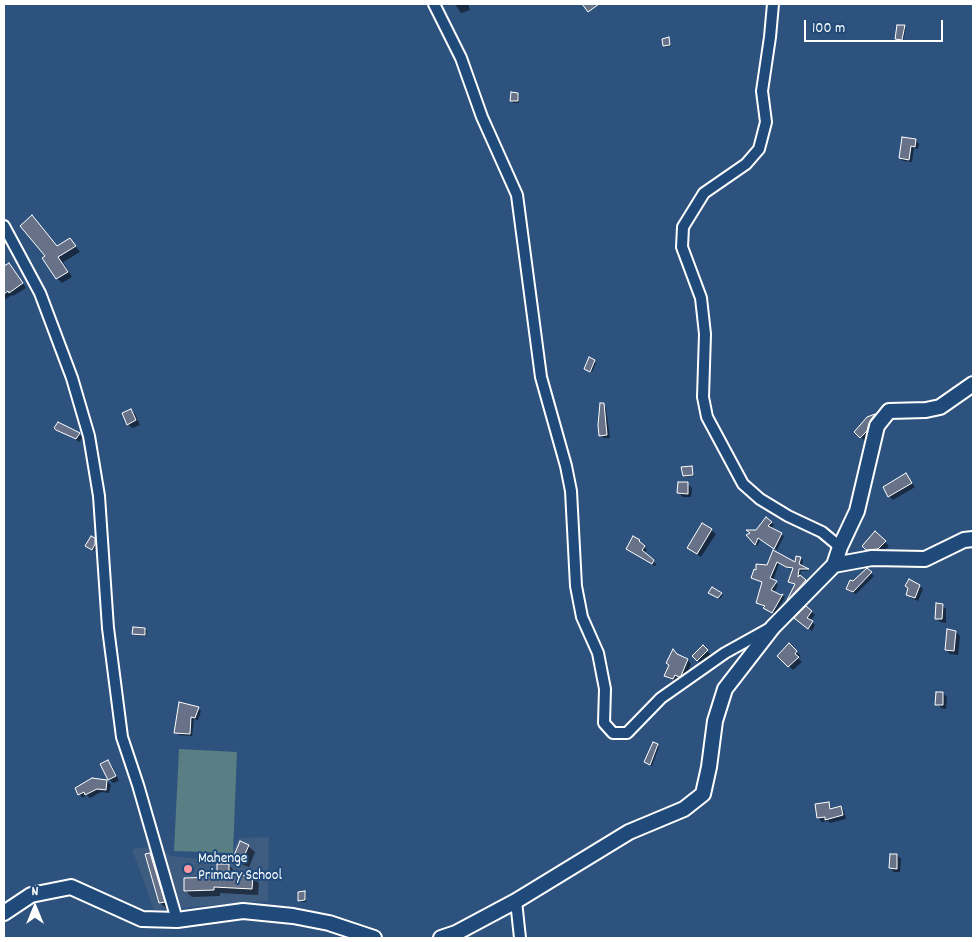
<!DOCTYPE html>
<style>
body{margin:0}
#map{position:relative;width:977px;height:942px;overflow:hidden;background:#2d527d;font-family:Dekko,sans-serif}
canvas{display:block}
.frame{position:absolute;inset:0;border:5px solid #fff;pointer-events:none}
.north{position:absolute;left:10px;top:882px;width:50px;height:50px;-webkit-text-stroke:4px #1f4a7a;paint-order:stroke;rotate:0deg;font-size:14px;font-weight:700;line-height:20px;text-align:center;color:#fff}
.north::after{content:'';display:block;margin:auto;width:18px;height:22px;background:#fff;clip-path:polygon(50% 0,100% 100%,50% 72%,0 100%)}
.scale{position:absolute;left:804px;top:20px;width:139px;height:22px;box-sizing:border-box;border:2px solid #fff;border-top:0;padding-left:6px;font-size:15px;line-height:18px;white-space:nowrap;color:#fff;-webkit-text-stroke:4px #1f4a7a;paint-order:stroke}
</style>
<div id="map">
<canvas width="977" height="942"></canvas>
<div class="frame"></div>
<div class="north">N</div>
<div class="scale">100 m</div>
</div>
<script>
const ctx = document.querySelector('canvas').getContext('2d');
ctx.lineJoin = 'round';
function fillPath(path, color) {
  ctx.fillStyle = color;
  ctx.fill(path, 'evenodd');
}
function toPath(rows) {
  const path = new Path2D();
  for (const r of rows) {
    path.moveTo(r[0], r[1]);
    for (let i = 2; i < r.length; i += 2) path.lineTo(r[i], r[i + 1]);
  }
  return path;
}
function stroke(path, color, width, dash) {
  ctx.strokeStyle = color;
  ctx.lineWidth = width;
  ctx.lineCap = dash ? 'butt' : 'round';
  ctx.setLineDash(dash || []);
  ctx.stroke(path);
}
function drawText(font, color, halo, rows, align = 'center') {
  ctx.font = font + ' Dekko,sans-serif';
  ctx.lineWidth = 4;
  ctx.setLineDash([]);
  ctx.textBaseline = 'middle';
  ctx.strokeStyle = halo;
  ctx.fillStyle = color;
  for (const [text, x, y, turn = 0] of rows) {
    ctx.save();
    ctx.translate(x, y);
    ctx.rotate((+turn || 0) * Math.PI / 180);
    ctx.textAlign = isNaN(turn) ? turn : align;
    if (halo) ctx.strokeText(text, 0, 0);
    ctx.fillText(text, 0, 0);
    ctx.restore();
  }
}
const built = toPath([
 [269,837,268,901,154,910,132,849,158,846,171,856,227,862,239,838]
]);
const green = toPath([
 [179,749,237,752,233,853,174,851]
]);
const shadow = toPath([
 [455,4,468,4,470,10,461,13],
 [904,26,906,28,903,41,898,40,896,38],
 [669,39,671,46,666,47,664,45],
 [518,94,519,96,519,103,513,103,512,101],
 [915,141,919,144,918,149,914,148,912,162,903,161,900,158],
 [70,239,80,252,63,262,72,277,62,283,57,278,57,247],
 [9,265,26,288,13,296,12,295,6,299,4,297,4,268],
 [589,359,596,363,592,372,587,370],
 [603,404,606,408,610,438,604,438,600,435],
 [131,410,135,414,140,425,132,428,128,424],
 [875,415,878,419,870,435,865,441,856,432,868,418],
 [59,431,79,434,82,437,80,442],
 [691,467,694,476,685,477,684,476],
 [906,475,915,487,893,500,889,496],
 [688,484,692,488,691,497,683,497,679,493],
 [767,519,774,525,771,529,784,536,777,550,760,540,757,546,748,536,757,531],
 [711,530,716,534,701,557,688,548],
 [875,533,889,546,882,553,872,554,863,546],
 [94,539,96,541,97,547,94,551,88,548],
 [639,541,647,550,644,554,656,564,655,566,628,549],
 [774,552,795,564,800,558,803,560,802,567,809,571,801,571,800,577,808,584,789,603,787,601,796,586,790,582,793,570,779,564,773,581,778,585,774,593,785,597,775,614,757,602,764,583,753,578,767,566],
 [867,569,874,576,856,594,851,592,848,589],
 [919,586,923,589,918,601,911,598,908,595],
 [712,589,723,595,720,599,711,594],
 [942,605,946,609,946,623,940,622,936,618],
 [806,607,815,615,810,621,815,625,812,631,799,621],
 [145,629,147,631,146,636,135,635,134,633],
 [956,632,960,636,958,655,950,654,946,650],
 [789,645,801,656,798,658,802,662,793,670,778,656],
 [703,647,711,655,702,664,693,656],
 [677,656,688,660,691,664,685,679,679,678,677,682,666,675],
 [943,693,947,697,946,709,941,708,937,704],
 [198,709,201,711,198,720,194,719,192,736,179,735,176,732],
 [657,745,659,747,652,766,645,762],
 [108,762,112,766,119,781,113,783,109,779],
 [107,781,111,785,109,793,101,792,90,798,87,795,83,798,79,794],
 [829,804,833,810,841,807,844,811,846,819,830,823,828,821,822,822,818,818,817,805],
 [248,846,255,852,249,867,241,864,234,857],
 [150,854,157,861,170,908,167,909,160,903],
 [897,855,901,859,900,872,894,872,890,868],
 [229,865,235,872,235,876,252,877,259,883,258,895,220,893,220,896,192,897,185,890,218,878],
 [304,892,306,894,306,902,301,902,299,900]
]);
const building = toPath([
 [582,4,599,4,588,12,582,4],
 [897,25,905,25,902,40,895,39,897,25],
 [669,37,670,45,663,46,662,39,669,37],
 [511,92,518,93,518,101,510,101,511,92],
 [902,137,916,139,915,147,911,146,909,160,899,158,902,137],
 [32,215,57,246,70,238,76,246,58,257,68,272,56,279,42,258,45,256,20,226,32,215],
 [9,263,23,283,9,293,8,291,4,294,4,266,9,263],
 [589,357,595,360,590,372,584,369,589,357],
 [600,403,604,403,607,435,599,436,598,425,600,403],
 [131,409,136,420,127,425,122,413,131,409],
 [875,414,870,421,867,431,860,438,854,432,867,417,875,414],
 [58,422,80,433,76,439,56,430,54,428,58,422],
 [692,466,693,475,683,476,681,467,692,466],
 [906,473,912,483,888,497,883,487,906,473],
 [678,482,688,482,688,494,677,493,678,482],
 [766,517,772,522,768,526,782,533,774,549,758,538,755,545,746,535,750,533,746,530,756,530,766,517],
 [702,523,712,529,697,554,687,548,702,523],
 [875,531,886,541,878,549,866,550,862,546,875,531],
 [91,536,95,538,95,544,92,550,85,546,91,536],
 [633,536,640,540,639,541,645,546,642,550,654,560,652,564,626,549,633,536],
 [773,550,795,562,796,556,801,557,799,564,809,569,799,569,798,577,800,575,806,580,786,602,795,584,788,582,793,568,786,567,777,562,770,578,777,581,771,590,781,595,783,594,772,613,763,608,765,606,756,603,762,582,751,578,754,569,756,570,756,564,767,565,773,550],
 [867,568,872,572,853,592,846,589,850,580,853,581,867,568],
 [909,579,920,585,915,598,906,595,908,588,905,586,909,579],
 [712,587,722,593,718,598,708,593,712,587],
 [936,603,943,604,942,619,935,619,936,603],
 [806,606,812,611,807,618,813,621,808,629,794,618,806,606],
 [133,627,145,628,145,635,132,634,133,627],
 [947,629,956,631,954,651,945,650,947,629],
 [789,643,797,651,795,654,799,657,788,667,777,656,789,643],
 [703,645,708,650,697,661,692,656,703,645],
 [673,649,677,654,688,659,681,676,679,677,675,675,673,679,664,676,669,665,666,663,673,649],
 [936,692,943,692,943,705,935,705,936,692],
 [179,702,199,707,195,718,191,717,190,734,174,733,179,702],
 [653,742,658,744,650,765,644,762,653,742],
 [108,760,116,776,108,780,100,764,108,760],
 [92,778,107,780,106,790,97,789,85,795,84,792,78,795,75,788,92,778],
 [829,802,830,809,841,806,843,815,825,820,825,817,817,818,815,804,829,802],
 [240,841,249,845,242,861,233,858,240,841],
 [150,853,165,902,159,903,145,854,150,853],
 [890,854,897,854,897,869,889,868,890,854],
 [217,864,229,864,229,874,253,876,252,889,214,887,214,890,184,891,184,878,217,877,217,864],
 [305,891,305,900,298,901,298,892,305,891]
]);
const street = toPath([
 [434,4,461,58,482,117,517,195,541,377,566,466,571,491,576,586,582,617,598,653,605,689,604,723,613,733,627,733,661,698,725,653,770,628],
 [773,4,770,37,762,91,766,122,759,149,746,164,704,193,683,227,682,247,701,298,705,334,703,397,707,417,743,484,760,499,788,516,822,532,840,547],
 [4,226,40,293,72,378,89,436,99,496,108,628,122,737,138,785,177,920],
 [516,901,520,938]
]);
const secondary = toPath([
 [834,565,840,547,857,511,877,426,889,411,926,410,940,407,973,384],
 [4,913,31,895,71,887,142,919,177,920,243,911,293,916,329,923,374,938],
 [441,938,456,933,516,901,629,832,684,809,703,794,709,767,715,721,725,689,773,627,834,565,872,558,925,559,964,540,973,539]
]);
const markers = [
 [188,869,5,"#ff9aa2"]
];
const poiNames = [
 ["Mahenge",198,860],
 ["Primary School",198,877]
];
fillPath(built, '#3e5b80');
fillPath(green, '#597f84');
fillPath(shadow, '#0007');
fillPath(building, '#677188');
stroke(building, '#fff', 1);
stroke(street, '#fff', 14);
stroke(secondary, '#fff', 18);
stroke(street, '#1f4a7a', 10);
stroke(secondary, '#1f4a7a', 14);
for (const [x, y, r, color] of markers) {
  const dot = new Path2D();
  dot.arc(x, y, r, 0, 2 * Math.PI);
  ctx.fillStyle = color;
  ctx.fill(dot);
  stroke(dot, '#1f4a7a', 2);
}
drawText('15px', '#fff', '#1f4a7a', poiNames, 'left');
</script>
